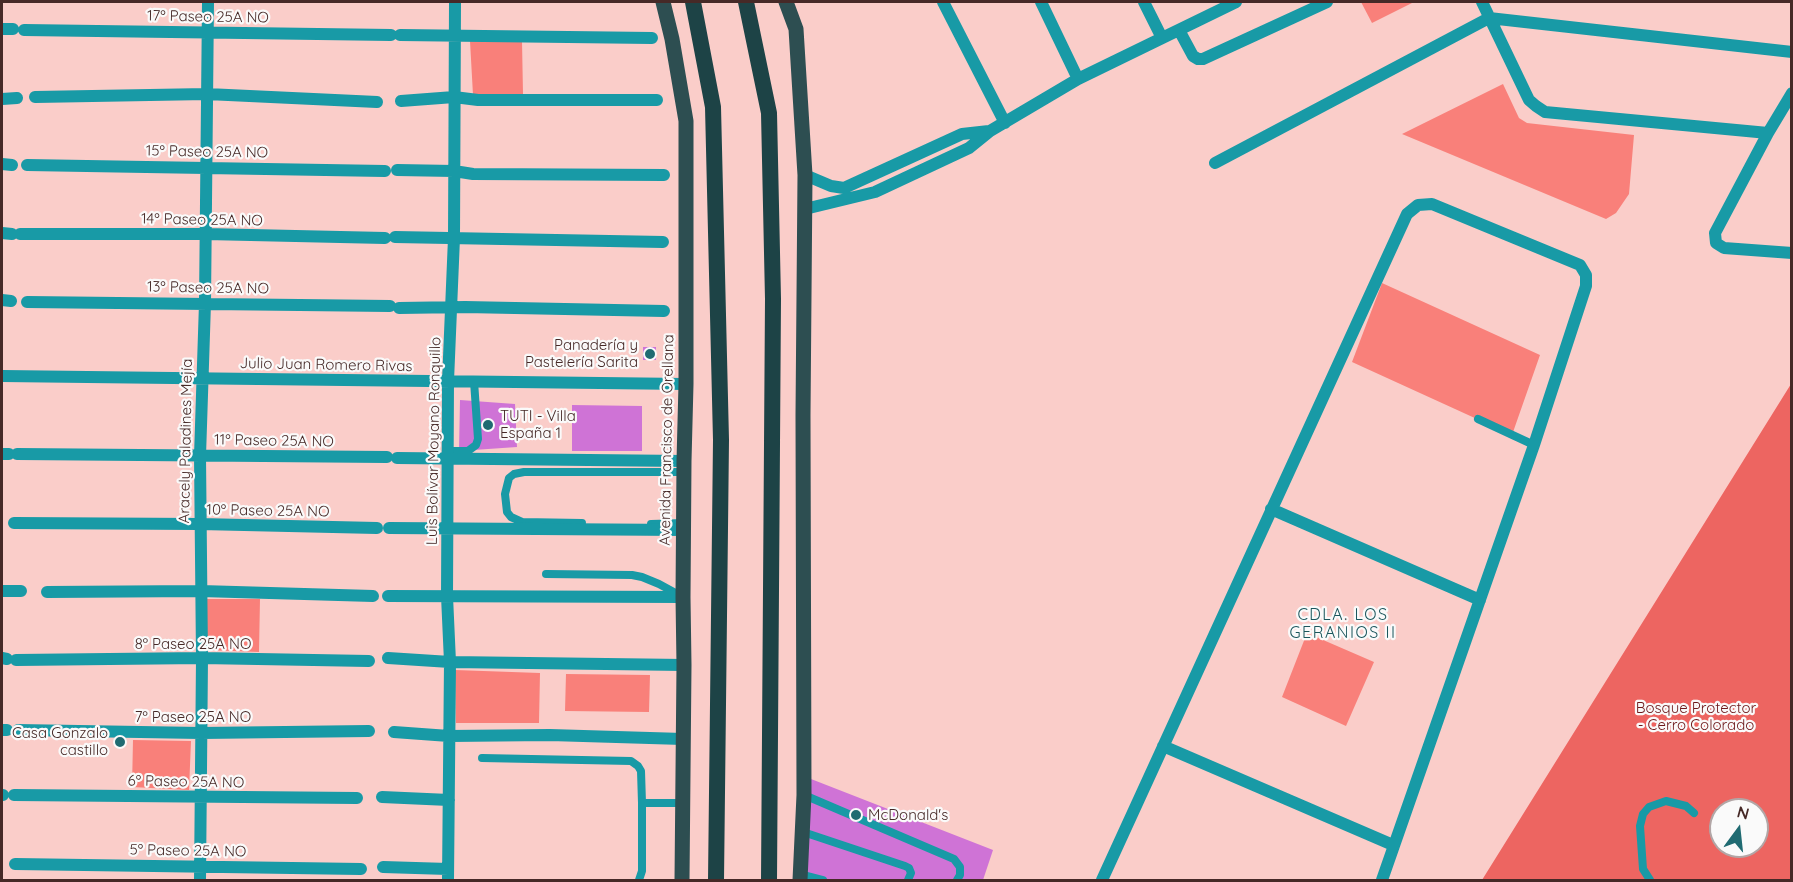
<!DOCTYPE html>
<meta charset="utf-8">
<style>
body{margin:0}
#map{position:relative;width:1793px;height:882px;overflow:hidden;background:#facdc9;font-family:Quicksand,sans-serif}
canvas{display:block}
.frame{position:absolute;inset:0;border:3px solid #462927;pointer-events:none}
.north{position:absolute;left:1709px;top:798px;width:60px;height:60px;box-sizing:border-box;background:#fafafa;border:2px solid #b2a6a6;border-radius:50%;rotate:15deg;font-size:16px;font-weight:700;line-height:24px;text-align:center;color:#462927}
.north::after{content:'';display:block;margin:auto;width:21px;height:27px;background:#206b72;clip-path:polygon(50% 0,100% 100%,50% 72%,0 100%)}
</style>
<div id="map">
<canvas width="1793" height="882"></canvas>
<div class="frame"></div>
<div class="north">N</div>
</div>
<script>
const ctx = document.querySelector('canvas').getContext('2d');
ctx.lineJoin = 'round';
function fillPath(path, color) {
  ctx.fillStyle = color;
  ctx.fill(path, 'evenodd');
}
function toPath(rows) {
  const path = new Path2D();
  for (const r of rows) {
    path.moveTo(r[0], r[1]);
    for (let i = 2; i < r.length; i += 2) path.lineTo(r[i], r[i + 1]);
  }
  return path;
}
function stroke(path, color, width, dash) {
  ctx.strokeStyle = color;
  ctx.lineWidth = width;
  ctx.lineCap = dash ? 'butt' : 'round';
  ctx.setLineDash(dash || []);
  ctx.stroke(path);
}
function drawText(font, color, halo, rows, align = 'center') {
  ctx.font = font + ' Quicksand,sans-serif';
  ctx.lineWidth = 4.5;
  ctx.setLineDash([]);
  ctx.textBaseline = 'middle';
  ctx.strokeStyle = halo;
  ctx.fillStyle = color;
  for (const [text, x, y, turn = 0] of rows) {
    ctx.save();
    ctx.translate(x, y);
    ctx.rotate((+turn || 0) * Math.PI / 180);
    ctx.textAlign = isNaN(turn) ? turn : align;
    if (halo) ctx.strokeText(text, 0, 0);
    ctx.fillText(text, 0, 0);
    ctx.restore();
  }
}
const green = toPath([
 [1361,2,1414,2,1372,23],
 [470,41,522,41,523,94,473,95],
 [1503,84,1519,118,1527,123,1634,135,1629,194,1616,213,1606,219,1402,134],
 [1382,283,1540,355,1512,435,1352,362],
 [205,599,260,599,259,652,205,650],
 [1307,633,1374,662,1346,726,1282,697],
 [455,670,540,673,539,723,456,723],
 [566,674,650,675,649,712,565,711],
 [133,740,191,741,189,790,132,787]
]);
const forest = toPath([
 [1791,384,1791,880,1482,880],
 [1721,810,1757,810,1757,846,1721,846]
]);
const building = toPath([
 [643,347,656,347,656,360,643,360],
 [460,400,515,404,517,447,459,451],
 [572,405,642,406,642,451,572,451],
 [811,779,993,850,983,880,807,880]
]);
const service = toPath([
 [1478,419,1534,445],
 [449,451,468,451,476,445,478,439,474,381],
 [582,523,522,522,511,517,507,512,505,494,509,478,514,474,524,472,684,472],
 [651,524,684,523],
 [546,574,632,575,642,577,659,584,681,596],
 [482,758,631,761,638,766,641,771,642,803],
 [804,795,954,859,960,867,960,875,957,880],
 [803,832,905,866,909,868,911,873,908,880],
 [800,874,823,880],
 [639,880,642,871,642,803,683,803],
 [1650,880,1643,869,1640,826,1643,814,1649,807,1666,801,1686,806,1694,813]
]);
const minor = toPath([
 [943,2,1005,123],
 [1041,2,1078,79],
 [1144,2,1162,38],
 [1482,2,1529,100,1536,106,1545,112,1768,133],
 [2,29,13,29],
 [24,30,391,35],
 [1179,30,1193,56,1198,59,1203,59,1327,2],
 [400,35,652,38],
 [1792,93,1768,133,1715,233,1716,243,1724,248,1792,253],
 [35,97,207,94,377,102],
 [2,99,17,98],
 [401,101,454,97,478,100,657,100],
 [1215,163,1489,18,1792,52],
 [2,164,12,165],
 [27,165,385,171],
 [397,170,454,171,473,174,664,175],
 [805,175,831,186,844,188,962,134,989,131],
 [805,209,875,192,969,148,990,131,1078,79,1236,2],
 [2,233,12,234],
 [20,234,206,234,385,238],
 [395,237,663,242],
 [2,300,11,301],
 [27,302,390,306],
 [399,308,465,307,664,311],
 [2,376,686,384],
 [2,454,9,454],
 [17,454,387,457],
 [397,458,684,461],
 [1271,509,1480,600],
 [14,523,200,524,377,528],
 [389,528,684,530],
 [2,591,21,591],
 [47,592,201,591,373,596],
 [388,596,683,597],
 [2,658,7,659],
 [388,658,450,662,684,665],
 [16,660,202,658,369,661],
 [2,730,7,730],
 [18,730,201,733,369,731],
 [394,732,449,736,550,735,683,739],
 [1163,746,1393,845],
 [2,795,3,795],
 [14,795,357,798],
 [382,797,449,800],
 [15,864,361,869],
 [383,867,448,869],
 [200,880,202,658,200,456,205,303,208,2],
 [448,880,450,662,447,596,448,381,454,238,455,2],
 [1102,880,1407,214,1418,205,1432,204,1580,265,1586,275,1586,286,1534,445,1382,880]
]);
const primary = toPath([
 [663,2,672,39,686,121,686,384,684,461,683,597,684,665,682,880],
 [786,2,796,29,805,175,803,415,804,795,800,880]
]);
const trunk = toPath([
 [693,2,713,107,721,440,716,880],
 [746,2,769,113,773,299,769,880]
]);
const markers = [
 [650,354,6,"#206b72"],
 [488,425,6,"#206b72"],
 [120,742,6,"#206b72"],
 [856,815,6,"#206b72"]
];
const streetNames = [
 ["17º Paseo 25A NO",208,17,1],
 ["15º Paseo 25A NO",207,152,1],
 ["14º Paseo 25A NO",202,220,1],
 ["13º Paseo 25A NO",208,288,1],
 ["Julio Juan Romero Rivas",326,365,1],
 ["Avenida Francisco de Orellana",667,440,-89],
 ["Aracely Paladines Mejía",186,441,-89],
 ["11º Paseo 25A NO",274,441,1],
 ["Luis Bolívar Moyano Ronquillo",434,441,-89],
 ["10º Paseo 25A NO",268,511,1],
 ["8º Paseo 25A NO",193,644],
 ["7º Paseo 25A NO",193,717],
 ["6º Paseo 25A NO",186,782,1],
 ["5º Paseo 25A NO",188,851,1]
];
const poiNames = [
 ["Panadería y",638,345],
 ["Pastelería Sarita",638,362],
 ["TUTI - Villa",500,416,"left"],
 ["España 1",500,433,"left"],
 ["Casa Gonzalo",108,733],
 ["castillo",108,750],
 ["McDonald's",868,815,"left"]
];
const parkNames = [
 ["Bosque Protector",1696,708],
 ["- Cerro Colorado",1696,725]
];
const neighbourhoodNames = [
 ["CDLA. LOS",1343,615],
 ["GERANIOS II",1343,633]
];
fillPath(green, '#f9807a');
fillPath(forest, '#ed6561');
fillPath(building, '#cf73d6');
stroke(service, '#189aa6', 8);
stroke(minor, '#189aa6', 12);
stroke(primary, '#2d4e51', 15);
stroke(trunk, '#1d4346', 16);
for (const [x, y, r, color] of markers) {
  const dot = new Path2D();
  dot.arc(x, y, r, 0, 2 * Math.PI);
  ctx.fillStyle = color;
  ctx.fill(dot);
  stroke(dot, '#fafafa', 2);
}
drawText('15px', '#462927', '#fafafa', streetNames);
drawText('15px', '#462927', '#fafafa', poiNames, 'right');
drawText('15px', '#6d181a', '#fafafa', parkNames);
ctx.letterSpacing = '1.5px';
drawText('16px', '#1b565c', '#fafafa', neighbourhoodNames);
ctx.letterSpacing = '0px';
</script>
